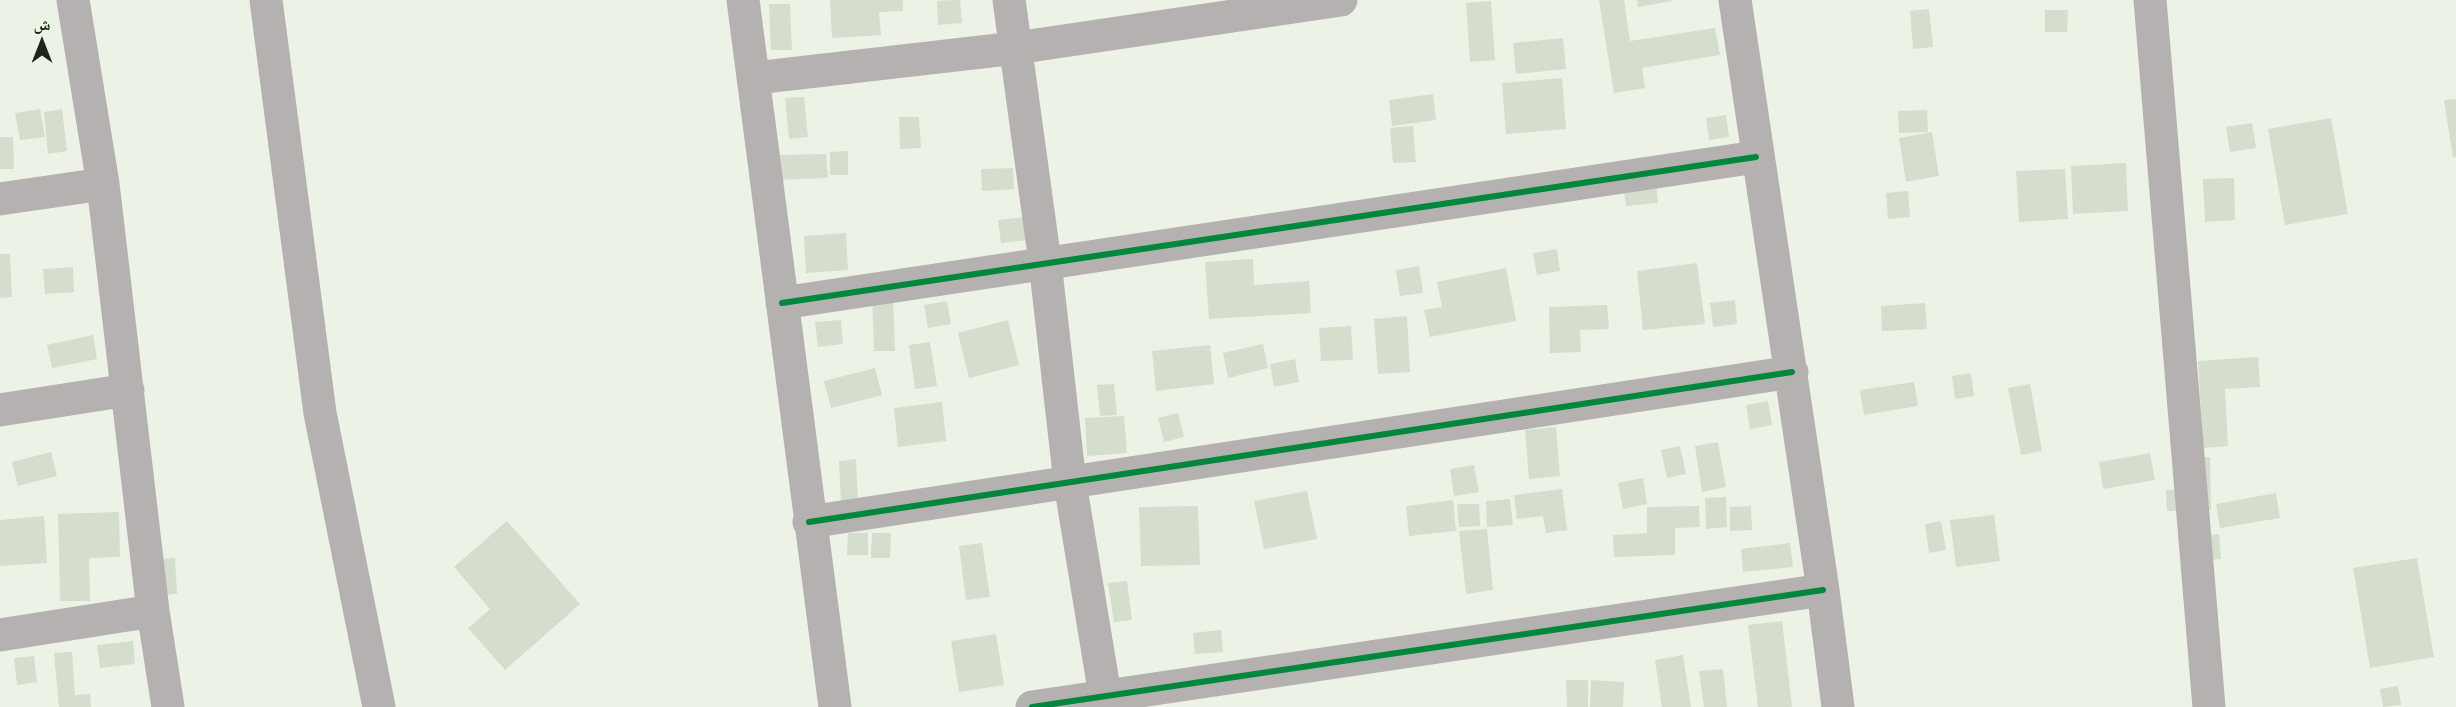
<!DOCTYPE html>
<meta charset="utf-8">
<style>
body{margin:0}
#map{position:relative;width:2456px;height:707px;overflow:hidden;background:#ecf3e6;font-family:"IBM Plex Serif","Noto Naskh Arabic",serif}
canvas{display:block}
.north{position:absolute;left:12px;top:12px;width:60px;height:60px;-webkit-text-stroke:4px #ebf8e1;paint-order:stroke;rotate:0deg;font-size:16px;font-weight:700;line-height:24px;text-align:center;color:#20241c}
.north::after{content:'';display:block;margin:auto;width:21px;height:27px;background:#20241c;clip-path:polygon(50% 0,100% 100%,50% 72%,0 100%)}
</style>
<div id="map">
<canvas width="2456" height="707"></canvas>
<div class="north">ش</div>
</div>
<script>
const ctx = document.querySelector('canvas').getContext('2d');
ctx.lineJoin = 'round';
function fillPath(path, color) {
  ctx.fillStyle = color;
  ctx.fill(path, 'evenodd');
}
function toPath(rows) {
  const path = new Path2D();
  for (const r of rows) {
    path.moveTo(r[0], r[1]);
    for (let i = 2; i < r.length; i += 2) path.lineTo(r[i], r[i + 1]);
  }
  return path;
}
function stroke(path, color, width, dash) {
  ctx.strokeStyle = color;
  ctx.lineWidth = width;
  ctx.lineCap = dash ? 'butt' : 'round';
  ctx.setLineDash(dash || []);
  ctx.stroke(path);
}
const building = toPath([
 [830,0,903,0,903,11,879,12,881,35,832,38],
 [954,0,960,0,962,23,938,25,937,1],
 [1599,0,1624,0,1630,41,1715,28,1720,55,1642,68,1645,88,1614,93],
 [1637,0,1672,0,1672,1,1638,7],
 [1491,1,1495,60,1470,62,1466,3],
 [769,4,790,4,792,50,771,50],
 [1929,9,1933,47,1913,49,1910,11],
 [2045,10,2068,10,2067,32,2045,32],
 [1563,38,1566,69,1516,74,1513,43],
 [1562,78,1566,129,1506,134,1502,83],
 [1433,94,1436,120,1392,126,1389,100],
 [804,97,808,137,789,139,785,98],
 [2456,99,2456,157,2453,157,2444,100],
 [40,109,45,137,20,140,15,113],
 [62,109,67,151,48,154,44,112],
 [1927,110,1928,132,1899,133,1898,111],
 [1726,115,1729,137,1709,140,1706,118],
 [899,117,919,117,921,148,900,149],
 [2331,118,2348,214,2285,225,2268,129],
 [2252,123,2256,148,2230,152,2226,127],
 [1413,126,1416,162,1393,163,1390,128],
 [1932,132,1939,176,1906,182,1899,138],
 [0,137,13,137,14,169,0,169],
 [848,151,848,175,830,175,830,152],
 [826,154,828,178,778,180,777,155],
 [2126,163,2128,211,2073,214,2071,166],
 [1013,168,1014,189,982,191,981,169],
 [2065,169,2068,219,2019,222,2016,171],
 [2234,178,2235,220,2205,222,2203,179],
 [1656,183,1658,203,1626,206,1623,186],
 [1908,191,1910,217,1888,219,1886,193],
 [1034,216,1037,239,1001,243,998,220],
 [846,233,848,270,806,273,804,236],
 [1557,249,1560,271,1537,275,1533,253],
 [0,254,10,254,12,297,0,298],
 [1253,259,1254,285,1309,281,1311,313,1209,319,1205,262],
 [1697,263,1705,324,1643,330,1637,271],
 [1419,266,1423,293,1400,296,1396,270],
 [73,267,74,292,45,294,43,269],
 [1506,268,1516,321,1430,337,1424,310,1442,307,1437,282],
 [872,296,893,296,895,351,874,351],
 [1735,300,1737,324,1713,327,1710,303],
 [947,301,951,324,928,328,924,305],
 [1925,303,1927,329,1882,331,1881,306],
 [1607,305,1609,329,1580,330,1581,352,1550,353,1549,307],
 [1407,316,1410,372,1378,374,1374,319],
 [841,320,843,344,818,347,815,322],
 [1008,320,1019,365,969,378,958,333],
 [1351,326,1353,360,1321,361,1319,328],
 [93,335,97,359,52,368,47,345],
 [930,342,937,386,915,389,909,345],
 [1263,344,1268,368,1228,378,1223,353],
 [1210,345,1214,384,1156,391,1152,351],
 [2258,357,2260,387,2225,389,2228,446,2203,448,2198,361],
 [1295,359,1299,382,1274,387,1270,364],
 [875,368,882,395,831,408,824,381],
 [1971,373,1974,396,1955,399,1952,376],
 [1914,382,1918,406,1864,415,1860,390],
 [1114,384,1117,415,1100,416,1097,385],
 [2030,384,2042,451,2021,455,2008,388],
 [1768,401,1772,425,1750,429,1746,405],
 [942,402,946,441,898,447,894,408],
 [1178,413,1184,437,1164,442,1158,418],
 [1124,416,1127,453,1087,456,1085,418],
 [1556,427,1560,476,1529,479,1525,430],
 [1718,442,1726,487,1702,492,1695,446],
 [1680,446,1686,474,1667,478,1661,450],
 [51,452,57,476,18,486,12,462],
 [2150,453,2155,480,2103,489,2099,462],
 [2187,457,2210,457,2211,510,2167,511,2166,490,2187,490],
 [856,459,858,502,841,503,839,461],
 [1474,465,1479,492,1454,496,1450,469],
 [1643,478,1647,504,1623,509,1618,483],
 [1562,489,1567,530,1546,533,1543,516,1517,519,1514,495],
 [1307,491,1317,539,1264,549,1254,501],
 [2276,493,2280,518,2220,528,2216,504],
 [1726,497,1727,527,1706,529,1705,498],
 [1510,499,1513,525,1487,527,1486,501],
 [1453,500,1456,531,1409,536,1406,506],
 [1457,504,1479,504,1480,526,1459,527],
 [1198,506,1200,565,1141,566,1139,507],
 [1699,506,1700,527,1675,528,1675,555,1614,557,1613,535,1647,533,1647,507],
 [1751,506,1752,530,1730,531,1730,507],
 [119,512,120,557,89,558,90,601,60,601,58,514],
 [1994,515,2000,561,1956,567,1950,520],
 [44,516,47,563,0,566,0,520],
 [507,521,580,604,505,670,468,628,490,609,454,567],
 [1941,521,1946,550,1929,553,1925,524],
 [1487,529,1493,590,1466,594,1459,531],
 [848,533,868,533,868,555,847,555],
 [872,533,891,533,890,558,871,558],
 [2219,534,2221,559,2201,561,2199,536],
 [982,543,990,597,966,600,959,546],
 [1790,543,1793,567,1743,572,1741,549],
 [175,558,177,594,151,596,148,560],
 [2417,558,2434,657,2370,668,2353,568],
 [1127,581,1132,620,1114,622,1108,583],
 [1782,621,1792,707,1758,707,1748,625],
 [1221,630,1223,652,1195,654,1193,633],
 [996,634,1004,685,959,692,951,641],
 [133,641,135,664,100,668,97,645],
 [72,652,75,695,90,694,91,707,59,707,54,653],
 [1683,655,1691,707,1662,707,1655,660],
 [34,656,37,682,17,685,14,658],
 [1723,669,1727,707,1704,707,1699,671],
 [1566,680,1588,680,1588,707,1567,707],
 [1591,680,1624,682,1623,707,1590,707],
 [2398,686,2401,705,2383,707,2380,689]
]);
const minor = toPath([
 [73,0,103,184,153,611,168,707],
 [266,0,320,413,379,707],
 [743,0,835,707],
 [1009,0,1045,262,1070,483,1107,707],
 [1735,0,1823,590,1838,707],
 [2150,0,2209,707],
 [755,78,1016,48,1341,0],
 [0,199,103,184],
 [782,303,1756,157],
 [0,410,128,390],
 [809,522,1792,372],
 [0,635,153,611],
 [1032,707,1823,590]
]);
const cycleway = toPath([
 [782,303,1756,157],
 [809,522,1792,372],
 [1032,707,1823,590]
]);
fillPath(building, '#d5ddcd');
stroke(minor, '#b5b1b0', 33);
stroke(cycleway, '#00873e', 6);
</script>
